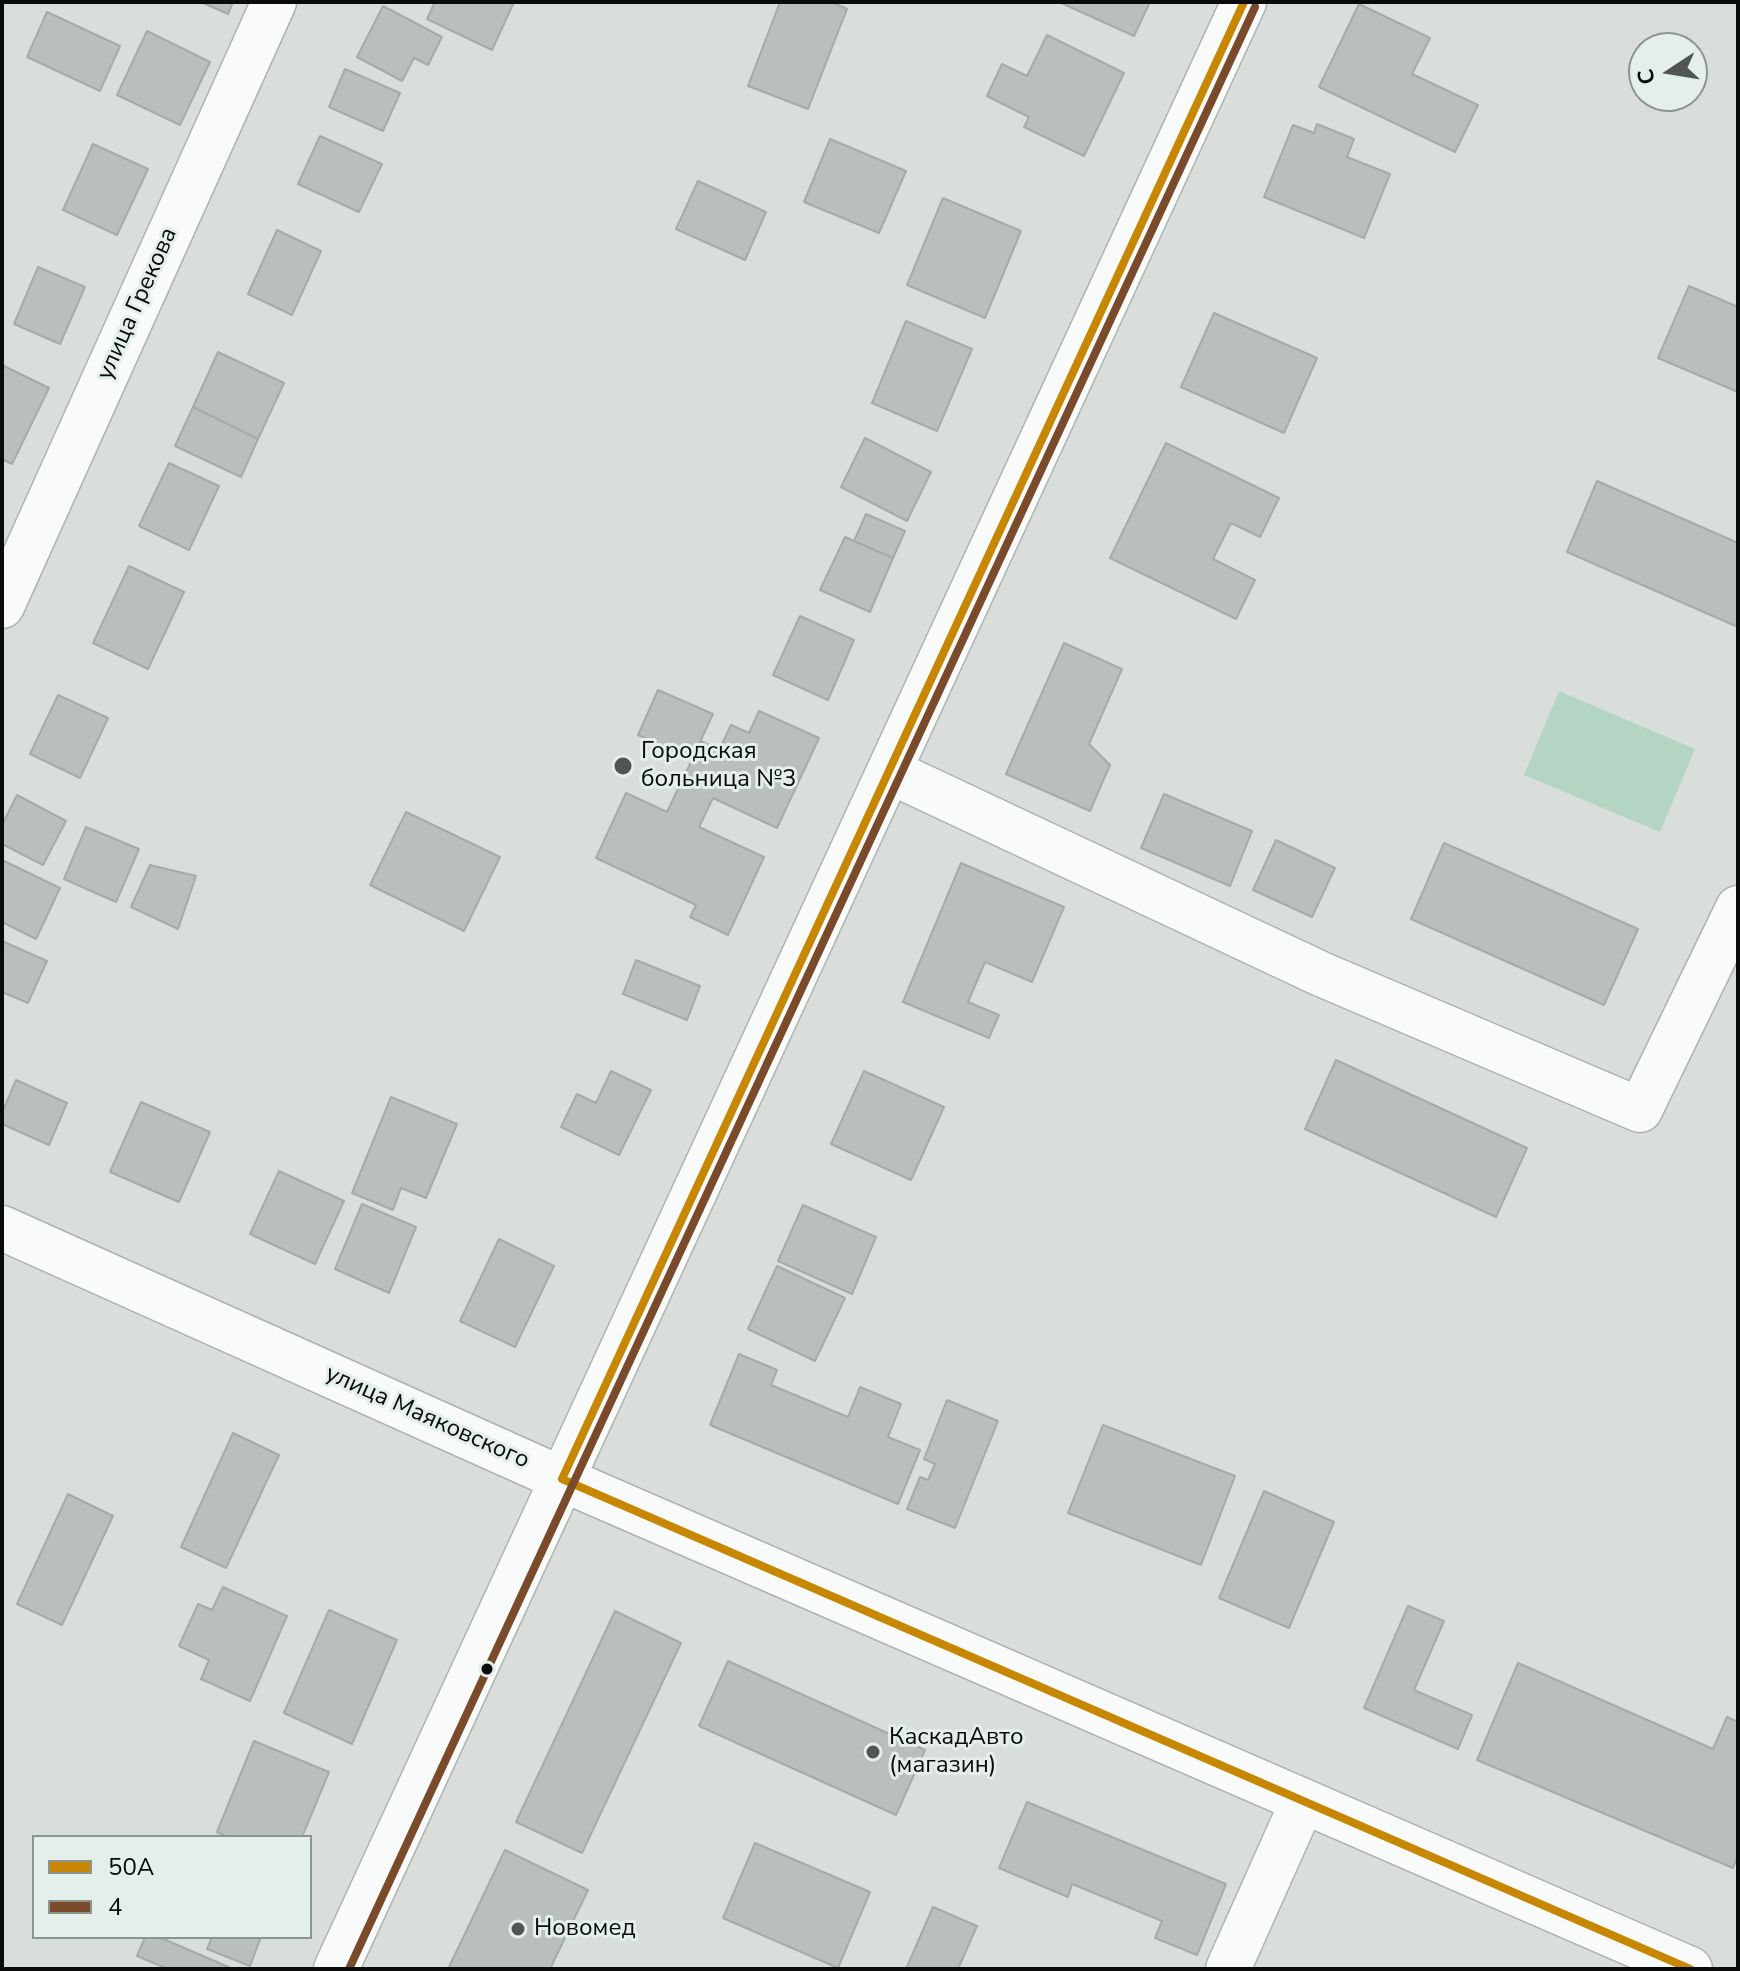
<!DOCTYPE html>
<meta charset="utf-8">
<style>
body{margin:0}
#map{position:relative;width:1740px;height:1971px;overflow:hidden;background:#d9dedb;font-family:"Nunito Sans",sans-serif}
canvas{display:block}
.frame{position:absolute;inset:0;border:4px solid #090c0a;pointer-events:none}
.legend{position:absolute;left:32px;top:1835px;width:280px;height:104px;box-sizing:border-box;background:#e3efe8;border:2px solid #8c948f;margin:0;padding:10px 14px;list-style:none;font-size:24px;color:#090c0a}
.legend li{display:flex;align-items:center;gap:16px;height:40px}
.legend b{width:40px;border:2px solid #8c948f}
.north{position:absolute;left:1628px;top:32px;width:80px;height:80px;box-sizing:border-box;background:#e3efe8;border:2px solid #8c948f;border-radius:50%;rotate:258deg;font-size:22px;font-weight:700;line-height:32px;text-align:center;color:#090c0a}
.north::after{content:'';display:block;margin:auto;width:28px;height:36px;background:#525653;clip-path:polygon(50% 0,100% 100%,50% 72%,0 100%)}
</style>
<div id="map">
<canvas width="1740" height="1971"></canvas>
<div class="frame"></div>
<ul class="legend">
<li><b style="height:10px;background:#c78702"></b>50А</li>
<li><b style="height:10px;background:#7a4b2a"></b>4</li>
</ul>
<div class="north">С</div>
</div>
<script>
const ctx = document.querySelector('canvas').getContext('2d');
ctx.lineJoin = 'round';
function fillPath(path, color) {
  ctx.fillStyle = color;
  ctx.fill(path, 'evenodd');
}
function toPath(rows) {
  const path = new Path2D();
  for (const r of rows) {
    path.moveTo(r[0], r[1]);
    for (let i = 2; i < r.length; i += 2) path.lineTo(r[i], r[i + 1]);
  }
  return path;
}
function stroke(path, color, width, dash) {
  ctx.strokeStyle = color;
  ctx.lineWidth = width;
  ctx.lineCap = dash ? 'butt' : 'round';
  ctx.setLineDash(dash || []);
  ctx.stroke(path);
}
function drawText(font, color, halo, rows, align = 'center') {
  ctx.font = font + ' "Nunito Sans",sans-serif';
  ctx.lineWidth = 6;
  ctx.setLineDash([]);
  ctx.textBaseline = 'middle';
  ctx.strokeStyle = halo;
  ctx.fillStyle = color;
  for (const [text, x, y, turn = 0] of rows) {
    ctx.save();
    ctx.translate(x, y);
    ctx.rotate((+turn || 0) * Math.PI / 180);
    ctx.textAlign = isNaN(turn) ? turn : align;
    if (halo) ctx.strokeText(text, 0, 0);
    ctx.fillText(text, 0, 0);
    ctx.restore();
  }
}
const green = toPath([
 [1559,691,1695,749,1660,832,1524,775]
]);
const building = toPath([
 [201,2,233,2,228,14,201,2],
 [435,2,514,2,492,50,427,19,435,2],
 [780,2,831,2,847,9,808,109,748,86,780,2],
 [1059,2,1150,2,1134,36,1059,2],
 [1359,4,1430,38,1412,74,1478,105,1455,152,1319,87,1359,4],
 [383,6,442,37,428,65,414,58,402,81,357,57,383,6],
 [47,12,120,46,100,91,27,57,47,12],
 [147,31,210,62,180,125,117,95,147,31],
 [1047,35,1124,73,1084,156,1024,127,1029,117,987,96,1002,64,1027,76,1047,35],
 [345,69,400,93,383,131,329,107,345,69],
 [1317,124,1354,139,1347,157,1390,174,1364,238,1264,197,1293,125,1314,133,1317,124],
 [320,136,382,164,359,212,298,184,320,136],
 [830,139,906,171,879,233,804,202,830,139],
 [93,144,148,169,117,235,63,210,93,144],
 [698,181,766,212,745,260,676,229,698,181],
 [943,198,1021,231,985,318,907,285,943,198],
 [277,230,321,251,292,315,248,294,277,230],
 [38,267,85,287,60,344,14,324,38,267],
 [1689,286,1738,307,1738,392,1658,358,1689,286],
 [1214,313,1317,358,1284,433,1181,387,1214,313],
 [906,321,972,349,937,431,872,403,906,321],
 [218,352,284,383,258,439,193,407,218,352],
 [2,365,49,388,12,464,2,459,2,365],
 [193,407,258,439,241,477,175,446,193,407],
 [865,438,931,472,907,521,841,487,865,438],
 [1166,443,1279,498,1260,537,1231,523,1213,559,1255,580,1236,619,1110,558,1166,443],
 [169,463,219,486,189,550,139,526,169,463],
 [1597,481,1738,543,1738,627,1567,552,1597,481],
 [866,514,905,531,893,558,854,541,866,514],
 [845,537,893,558,870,612,820,590,845,537],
 [129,566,184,592,148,669,93,643,129,566],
 [800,616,854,640,828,700,773,675,800,616],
 [1064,643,1122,669,1089,744,1110,765,1090,811,1006,774,1064,643],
 [658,690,713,714,692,759,638,735,658,690],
 [58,695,108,718,80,778,30,754,58,695],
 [759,711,819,738,777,828,713,798,699,827,764,857,728,935,690,917,696,905,596,858,626,793,667,812,701,741,719,750,731,725,749,733,759,711],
 [1164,794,1252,831,1230,886,1141,848,1164,794],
 [17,795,66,821,43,865,2,844,2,825,17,795],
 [406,812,500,857,464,931,370,885,406,812],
 [86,827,139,849,116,902,64,879,86,827],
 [1276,840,1335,868,1312,917,1253,890,1276,840],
 [1444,843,1638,929,1604,1005,1411,919,1444,843],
 [2,860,60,888,36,939,2,922,2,860],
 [961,863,1064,907,1032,982,985,962,968,1002,999,1015,989,1038,903,1002,961,863],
 [150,865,196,876,178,929,131,907,150,865],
 [2,941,47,961,28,1003,2,992,2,941],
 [636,960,700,986,687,1020,623,994,636,960],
 [1336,1060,1527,1148,1496,1217,1305,1129,1336,1060],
 [611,1071,651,1090,619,1155,561,1127,577,1094,596,1103,611,1071],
 [864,1071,944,1107,911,1180,831,1144,864,1071],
 [16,1080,67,1103,49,1145,2,1124,2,1113,16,1080],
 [391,1097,457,1124,426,1198,401,1188,393,1210,352,1193,391,1097],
 [141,1102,210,1132,179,1202,110,1172,141,1102],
 [279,1171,344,1201,315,1264,250,1234,279,1171],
 [362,1204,416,1227,389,1293,335,1269,362,1204],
 [803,1205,876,1237,852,1294,778,1261,803,1205],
 [499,1239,554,1266,515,1347,460,1321,499,1239],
 [777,1266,845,1298,815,1361,748,1329,777,1266],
 [739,1354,777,1370,771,1385,848,1417,860,1387,901,1404,888,1437,920,1450,898,1504,710,1425,739,1354],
 [947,1400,998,1421,955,1528,907,1509,920,1477,928,1480,935,1464,924,1459,947,1400],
 [1103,1425,1235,1476,1201,1565,1068,1513,1103,1425],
 [233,1433,279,1455,226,1568,181,1547,233,1433],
 [1264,1491,1334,1522,1289,1628,1219,1598,1264,1491],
 [68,1494,113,1516,62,1625,17,1604,68,1494],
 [223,1587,287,1616,250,1701,201,1679,209,1660,179,1646,198,1604,212,1610,223,1587],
 [1408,1606,1444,1621,1414,1690,1472,1715,1458,1749,1364,1708,1408,1606],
 [329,1610,397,1640,352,1744,284,1713,329,1610],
 [615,1611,681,1643,582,1853,516,1822,615,1611],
 [728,1661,925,1750,896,1815,699,1726,728,1661],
 [1518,1663,1713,1749,1727,1717,1738,1722,1738,1855,1733,1868,1477,1760,1518,1663],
 [254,1741,329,1772,302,1837,228,1837,217,1832,254,1741],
 [1027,1802,1226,1884,1197,1955,1155,1938,1162,1921,1072,1884,1068,1897,999,1868,1027,1802],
 [755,1843,870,1892,838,1968,723,1918,755,1843],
 [505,1850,588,1890,550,1969,452,1969,449,1967,505,1850],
 [933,1907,977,1926,958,1969,906,1969,933,1907],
 [145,1937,159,1937,233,1969,168,1969,137,1956,145,1937],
 [212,1937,261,1937,250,1966,207,1949,212,1937]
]);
const minor = toPath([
 [2,606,274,2],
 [889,771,1321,974,1640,1110,1738,908],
 [2,1228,562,1479,1690,1969],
 [336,1969,1244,2],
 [1228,1969,1303,1801]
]);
const bus1 = toPath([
 [562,1479,1244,2],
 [562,1479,1690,1969]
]);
const bus2 = toPath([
 [349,1969,1255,7]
]);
const markers = [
 [623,766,10,"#525653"],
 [487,1669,7,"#090c0a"],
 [873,1752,8,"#525653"],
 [518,1929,8,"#525653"]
];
const streetNames = [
 ["улица Грекова",138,304,-66],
 ["улица Маяковского",427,1418,24]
];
const poiNames = [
 ["Городская",641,752],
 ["больница №3",641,780],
 ["КаскадАвто",889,1738],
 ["(магазин)",889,1766],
 ["Новомед",534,1929]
];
fillPath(green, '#b4d5c4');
fillPath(building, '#bbbfbc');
stroke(building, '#a6aaa8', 2);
stroke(minor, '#aeb2b0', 47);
stroke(minor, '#f9fafa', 44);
stroke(bus1, '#c78702', 8);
stroke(bus2, '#7a4b2a', 8);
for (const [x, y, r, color] of markers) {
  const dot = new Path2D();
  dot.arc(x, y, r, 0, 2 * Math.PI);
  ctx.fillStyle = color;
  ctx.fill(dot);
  stroke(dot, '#e3efe8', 3);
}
drawText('24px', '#090c0a', '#e3efe8', streetNames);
drawText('24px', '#090c0a', '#e3efe8', poiNames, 'left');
</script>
